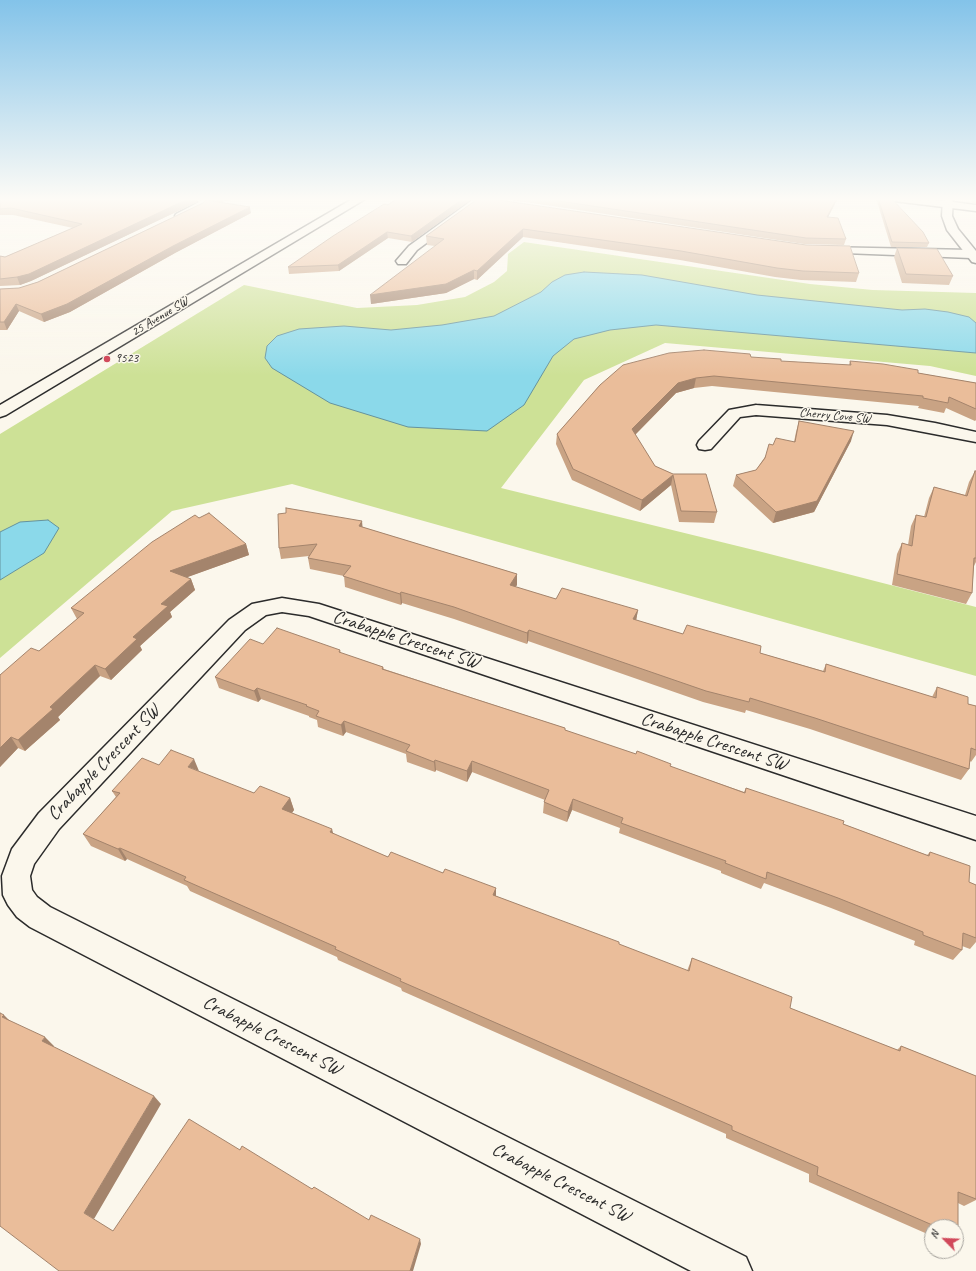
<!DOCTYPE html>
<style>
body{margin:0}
#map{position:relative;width:976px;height:1271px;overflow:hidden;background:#fbf7ec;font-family:Caveat,sans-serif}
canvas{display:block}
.north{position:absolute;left:924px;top:1219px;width:40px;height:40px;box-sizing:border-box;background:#fbf7ec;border:1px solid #a8a59f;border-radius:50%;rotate:294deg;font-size:11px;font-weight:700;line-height:16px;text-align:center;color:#2b2b2b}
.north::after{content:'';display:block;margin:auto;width:14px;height:18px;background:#d1495b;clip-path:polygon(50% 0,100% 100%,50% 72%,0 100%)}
</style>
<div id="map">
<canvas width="976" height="1271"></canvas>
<div class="north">N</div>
</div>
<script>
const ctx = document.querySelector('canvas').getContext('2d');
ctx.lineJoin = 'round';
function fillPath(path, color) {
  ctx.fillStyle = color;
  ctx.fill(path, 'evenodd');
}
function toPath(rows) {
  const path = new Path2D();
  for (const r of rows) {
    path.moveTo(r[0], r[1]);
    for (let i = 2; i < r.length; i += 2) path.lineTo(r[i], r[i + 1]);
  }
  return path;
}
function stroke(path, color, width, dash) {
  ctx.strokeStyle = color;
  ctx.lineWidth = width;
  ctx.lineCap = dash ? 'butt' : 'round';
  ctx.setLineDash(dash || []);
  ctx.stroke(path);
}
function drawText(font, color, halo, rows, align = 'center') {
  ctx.font = font + ' Caveat,sans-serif';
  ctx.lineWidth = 3;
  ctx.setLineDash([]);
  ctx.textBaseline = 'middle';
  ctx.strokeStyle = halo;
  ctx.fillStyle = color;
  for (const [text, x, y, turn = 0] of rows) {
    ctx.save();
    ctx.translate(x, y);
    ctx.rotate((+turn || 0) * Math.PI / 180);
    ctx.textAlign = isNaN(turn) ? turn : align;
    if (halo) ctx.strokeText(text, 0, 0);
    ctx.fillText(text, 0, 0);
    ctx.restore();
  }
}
const green = toPath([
 [524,242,810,284,873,290,976,293,976,376,930,366,665,343,584,380,501,488,762,552,976,607,976,676,292,484,172,511,0,658,0,434,244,285,357,308,417,305,465,297,494,282,507,271,508,254]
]);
const water = toPath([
 [584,272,642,275,757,295,902,310,925,309,948,312,969,317,976,323,976,353,656,325,610,330,574,339,553,356,524,405,487,431,408,427,330,403,272,368,265,358,267,346,277,336,299,329,344,326,391,330,442,325,494,316,541,292,552,282,565,275,584,272],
 [48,520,59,528,44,553,0,580,0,532,20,522,48,520]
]);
const minor = toPath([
 [195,198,208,198,210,201,207,206,184,218,176,218,175,216,176,214,199,202,195,198],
 [475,198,487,198,417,250,406,264,398,264,396,261,409,246,475,198],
 [889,198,921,198,976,205,976,211,894,201,889,198],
 [823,247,971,250,975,252,976,255,971,258,819,252,817,250,819,248,823,247],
 [756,405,887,415,935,423,976,432,976,442,887,425,756,415,740,417,711,449,705,450,699,449,697,445,699,441,729,410,756,405],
 [282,598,319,604,976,816,976,840,309,616,282,612,266,615,245,630,59,829,34,864,30,876,32,890,37,897,50,907,746,1257,752,1271,691,1271,30,927,17,917,8,905,3,895,2,876,12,849,39,813,229,620,252,604,282,598]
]);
const tertiary = toPath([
 [943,198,953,198,952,216,958,229,976,251,976,263,972,262,947,230,942,216,943,198]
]);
const secondary = toPath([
 [354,198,367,198,6,415,0,417,0,405,354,198]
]);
const wall = toPath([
 [0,198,197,202,31,281,20,285,0,286,0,256,5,257,73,228,13,215,0,215],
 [207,198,239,198,221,202,251,213,175,253,70,312,44,322,19,311,7,330,0,330,0,289,19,288,38,282,203,203,208,200],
 [398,198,473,198,412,242,388,238,339,271,289,274,288,267],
 [479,198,859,273,856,282,801,280,775,277,680,260,523,237,477,280,474,279,446,293,371,304,435,246,427,245,426,236],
 [499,198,838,198,828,217,846,239,844,245,804,244],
 [876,198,891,198,929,243,927,247,891,247],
 [971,198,976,198,976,204,972,203],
 [897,248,953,276,949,285,902,283,894,257],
 [751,357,781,361,849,365,850,361,918,373,976,383,976,420,975,421,946,408,944,413,918,408,919,406,712,386,694,388,676,393,635,435,655,466,673,474,717,512,714,523,679,522,671,485,640,511,572,480,556,444,557,434,600,385],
 [799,421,851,441,814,512,773,523,733,486,736,475,756,470,773,445,794,442,796,432],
 [975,471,976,471,976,562,974,566,972,593,966,604,892,585,897,554,902,543,908,545,911,526,916,515,924,517,929,498,934,487,965,495,969,482],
 [199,518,246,544,249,555,187,577,191,579,195,590,170,612,172,617,140,646,142,650,111,680,100,676,58,717,60,720,25,751,18,748,0,767,0,675,39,651,77,619,71,608],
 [362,521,362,527,517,574,517,585,515,587,556,599,638,610,636,620,683,634,760,653,823,671,826,664,932,697,937,687,968,704,976,706,976,755,971,762,970,761,969,769,961,780,810,729,746,710,745,713,703,702,528,641,527,644,454,619,402,603,401,605,345,587,344,576,310,569,308,558,309,556,281,559,279,548],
 [263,644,340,650,341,653,383,667,384,669,565,728,565,730,744,792,746,788,927,855,930,852,969,882,976,885,976,942,970,949,962,946,962,950,953,960,914,945,915,941,831,908,764,883,761,889,721,873,721,871,619,833,620,828,572,810,567,822,543,813,544,802,545,800,472,772,467,782,436,770,435,772,407,762,406,754,346,732,343,736,318,727,317,720,309,717,309,716,261,699,258,702,219,688,215,677],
 [159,765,254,793,290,798,294,810,292,813,333,834,388,857,496,888,496,896,687,971,692,958,790,1008,897,1050,901,1046,976,1076,976,1200,964,1206,958,1203,958,1236,956,1237,956,1227,932,1227,932,1236,809,1182,809,1174,726,1138,726,1134,402,991,401,988,338,960,337,957,190,891,187,886,127,859,125,861,91,846,83,834,116,797,112,791]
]);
const shadedWall = toPath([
 [190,198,196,198,197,202,31,281,20,285,17,277],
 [207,198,239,198,209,205],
 [464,198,473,198,412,242,411,236],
 [837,198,838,198,825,223,827,217],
 [250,207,251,213,175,253,70,312,44,322,41,314,173,246],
 [523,229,523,237,477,280,477,271],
 [387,232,388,238,339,271,338,265],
 [474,270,474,279,446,293,371,304,370,295],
 [16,304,19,311,7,330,4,322],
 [696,378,694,388,676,393,630,440,632,429,678,383],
 [854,431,851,441,814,512,773,523,776,512],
 [673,475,671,485,640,511,642,500],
 [362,521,363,532,359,526],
 [246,544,249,555,174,582,170,571],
 [517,574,517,585,509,596,510,585],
 [191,579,195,590,170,612,172,617,140,646,142,650,111,680,105,669,161,604],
 [401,592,402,603,401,605,400,594],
 [638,610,636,621,633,619],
 [529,630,528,641,527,644,527,633],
 [95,665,100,676,58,717,60,720,25,751,18,740,50,707],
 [257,688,261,699,258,702,254,691],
 [344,721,346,732,343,736,341,725],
 [11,737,18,748,0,767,0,748],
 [194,759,199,771,188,767],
 [435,760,436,770,435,772,434,762],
 [472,761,472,772,467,782,467,771],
 [290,798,294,810,286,821,282,809],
 [573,799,572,810,567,822,568,812],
 [332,829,335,840,330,832],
 [120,848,127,859,125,861,118,849],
 [496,888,496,899,493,895],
 [4,1015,13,1024,2,1017],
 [45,1037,54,1046,51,1049,42,1041],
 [154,1096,161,1104,94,1219,122,1236,84,1213],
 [420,1239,421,1244,413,1271,410,1271]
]);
const building = toPath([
 [0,198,190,198,29,274,17,277,0,279,0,256,5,257,82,224,11,208,0,209,0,198],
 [398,198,464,198,411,236,387,232,338,265,288,267,333,236,384,204,388,205,398,198],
 [479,198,485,198,806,245,850,246,859,273,803,271,777,268,681,251,523,229,477,271,474,270,446,284,370,295,444,239,426,236,479,198],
 [539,198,837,198,827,217,838,218,846,239,806,238,539,198],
 [878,198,891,198,923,232,929,243,892,242,878,198],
 [206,200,250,207,173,246,67,304,41,314,16,304,4,322,0,322,0,289,19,288,38,282,203,203,206,200],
 [897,248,937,249,953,276,906,274,897,248],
 [704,350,750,354,751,357,781,359,781,361,851,365,850,361,883,364,918,370,918,373,976,383,976,409,949,397,948,403,923,398,923,396,714,376,696,378,678,383,632,429,655,466,673,474,706,474,717,512,681,511,673,475,642,500,573,469,557,434,600,385,623,365,669,353,704,350],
 [799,421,854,431,817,501,776,512,736,475,756,470,765,458,769,444,773,445,776,438,795,442,799,421],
 [975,471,976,471,976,558,974,558,972,593,897,574,902,543,912,546,916,515,926,517,934,487,967,496,975,471],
 [286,508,362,521,359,526,517,574,510,585,556,599,562,588,638,610,633,619,683,634,687,625,761,646,760,653,825,672,826,664,936,698,937,687,968,697,968,704,976,706,976,750,971,748,969,769,815,718,750,698,749,702,706,691,529,630,527,633,454,607,401,592,400,594,343,576,351,566,308,558,317,544,279,548,278,514,286,513,286,508],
 [209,513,246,544,170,571,191,579,161,604,168,606,133,637,137,639,105,669,95,665,50,707,53,709,18,740,11,737,0,748,0,675,31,648,39,651,84,613,71,608,152,542,195,515,199,518,209,513],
 [277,628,340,650,339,652,383,667,382,669,565,728,565,730,636,754,637,751,671,764,670,766,745,793,746,788,844,821,843,824,929,856,930,852,970,866,969,882,976,885,976,938,963,933,962,950,923,935,923,932,838,898,767,872,766,879,725,863,726,861,621,823,623,818,573,799,568,812,544,802,549,790,472,761,467,771,435,760,434,762,406,751,410,745,344,721,341,725,316,716,319,711,306,706,307,705,257,688,254,691,215,677,250,639,263,644,277,628],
 [171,750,194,759,188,767,254,793,260,786,290,798,282,809,332,829,330,832,388,857,391,852,443,873,445,869,496,888,493,895,619,942,619,944,689,971,692,958,792,997,790,1008,900,1051,901,1046,976,1076,976,1199,958,1192,958,1236,956,1235,956,1227,937,1227,817,1175,818,1167,732,1130,732,1126,400,981,401,979,335,949,336,947,184,880,186,877,120,848,118,849,83,834,120,793,112,791,142,758,159,765,171,750],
 [0,1013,4,1015,2,1017,45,1037,42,1041,154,1096,84,1213,113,1231,189,1119,240,1150,242,1146,312,1189,314,1187,369,1220,371,1215,420,1239,410,1271,59,1271,0,1226,0,1013]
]);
const markers = [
 [107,359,4,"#d1495b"]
];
const farStreetnames = [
 ["25 Avenue SW",160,317,-31],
 ["Cherry Cove SW",835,416,5]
];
const farPoinames = [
 ["9523",115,359]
];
const nearStreetnames = [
 ["Crabapple Crescent SW",406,640,18],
 ["Crabapple Crescent SW",714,742,18],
 ["Crabapple Crescent SW",104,763,-46],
 ["Crabapple Crescent SW",272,1036,27],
 ["Crabapple Crescent SW",561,1183,27]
];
fillPath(green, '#cde196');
fillPath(water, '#8bd9ea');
stroke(water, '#65939e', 1);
stroke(minor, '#2b2b2b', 3);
stroke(tertiary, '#2b2b2b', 3);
stroke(secondary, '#2b2b2b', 3);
fillPath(minor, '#fbf7ec');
fillPath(tertiary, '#fbf7ec');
fillPath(secondary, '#fbf7ec');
fillPath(wall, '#c9a384');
fillPath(shadedWall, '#a4846c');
fillPath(building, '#eabd9a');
stroke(building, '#a4846c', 1);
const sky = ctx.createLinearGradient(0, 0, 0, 376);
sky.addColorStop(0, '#83c3e9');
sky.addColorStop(0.53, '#fdfbf6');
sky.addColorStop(1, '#fdfbf600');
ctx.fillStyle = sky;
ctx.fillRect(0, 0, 976, 376);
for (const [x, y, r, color] of markers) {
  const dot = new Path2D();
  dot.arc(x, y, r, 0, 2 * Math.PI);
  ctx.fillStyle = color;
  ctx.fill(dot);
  stroke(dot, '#fbf7ec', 1.5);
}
drawText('13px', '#2b2b2b', '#fbf7ec', farStreetnames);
drawText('13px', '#2b2b2b', '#fbf7ec', farPoinames, 'left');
drawText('19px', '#2b2b2b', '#fbf7ec', nearStreetnames);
</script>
